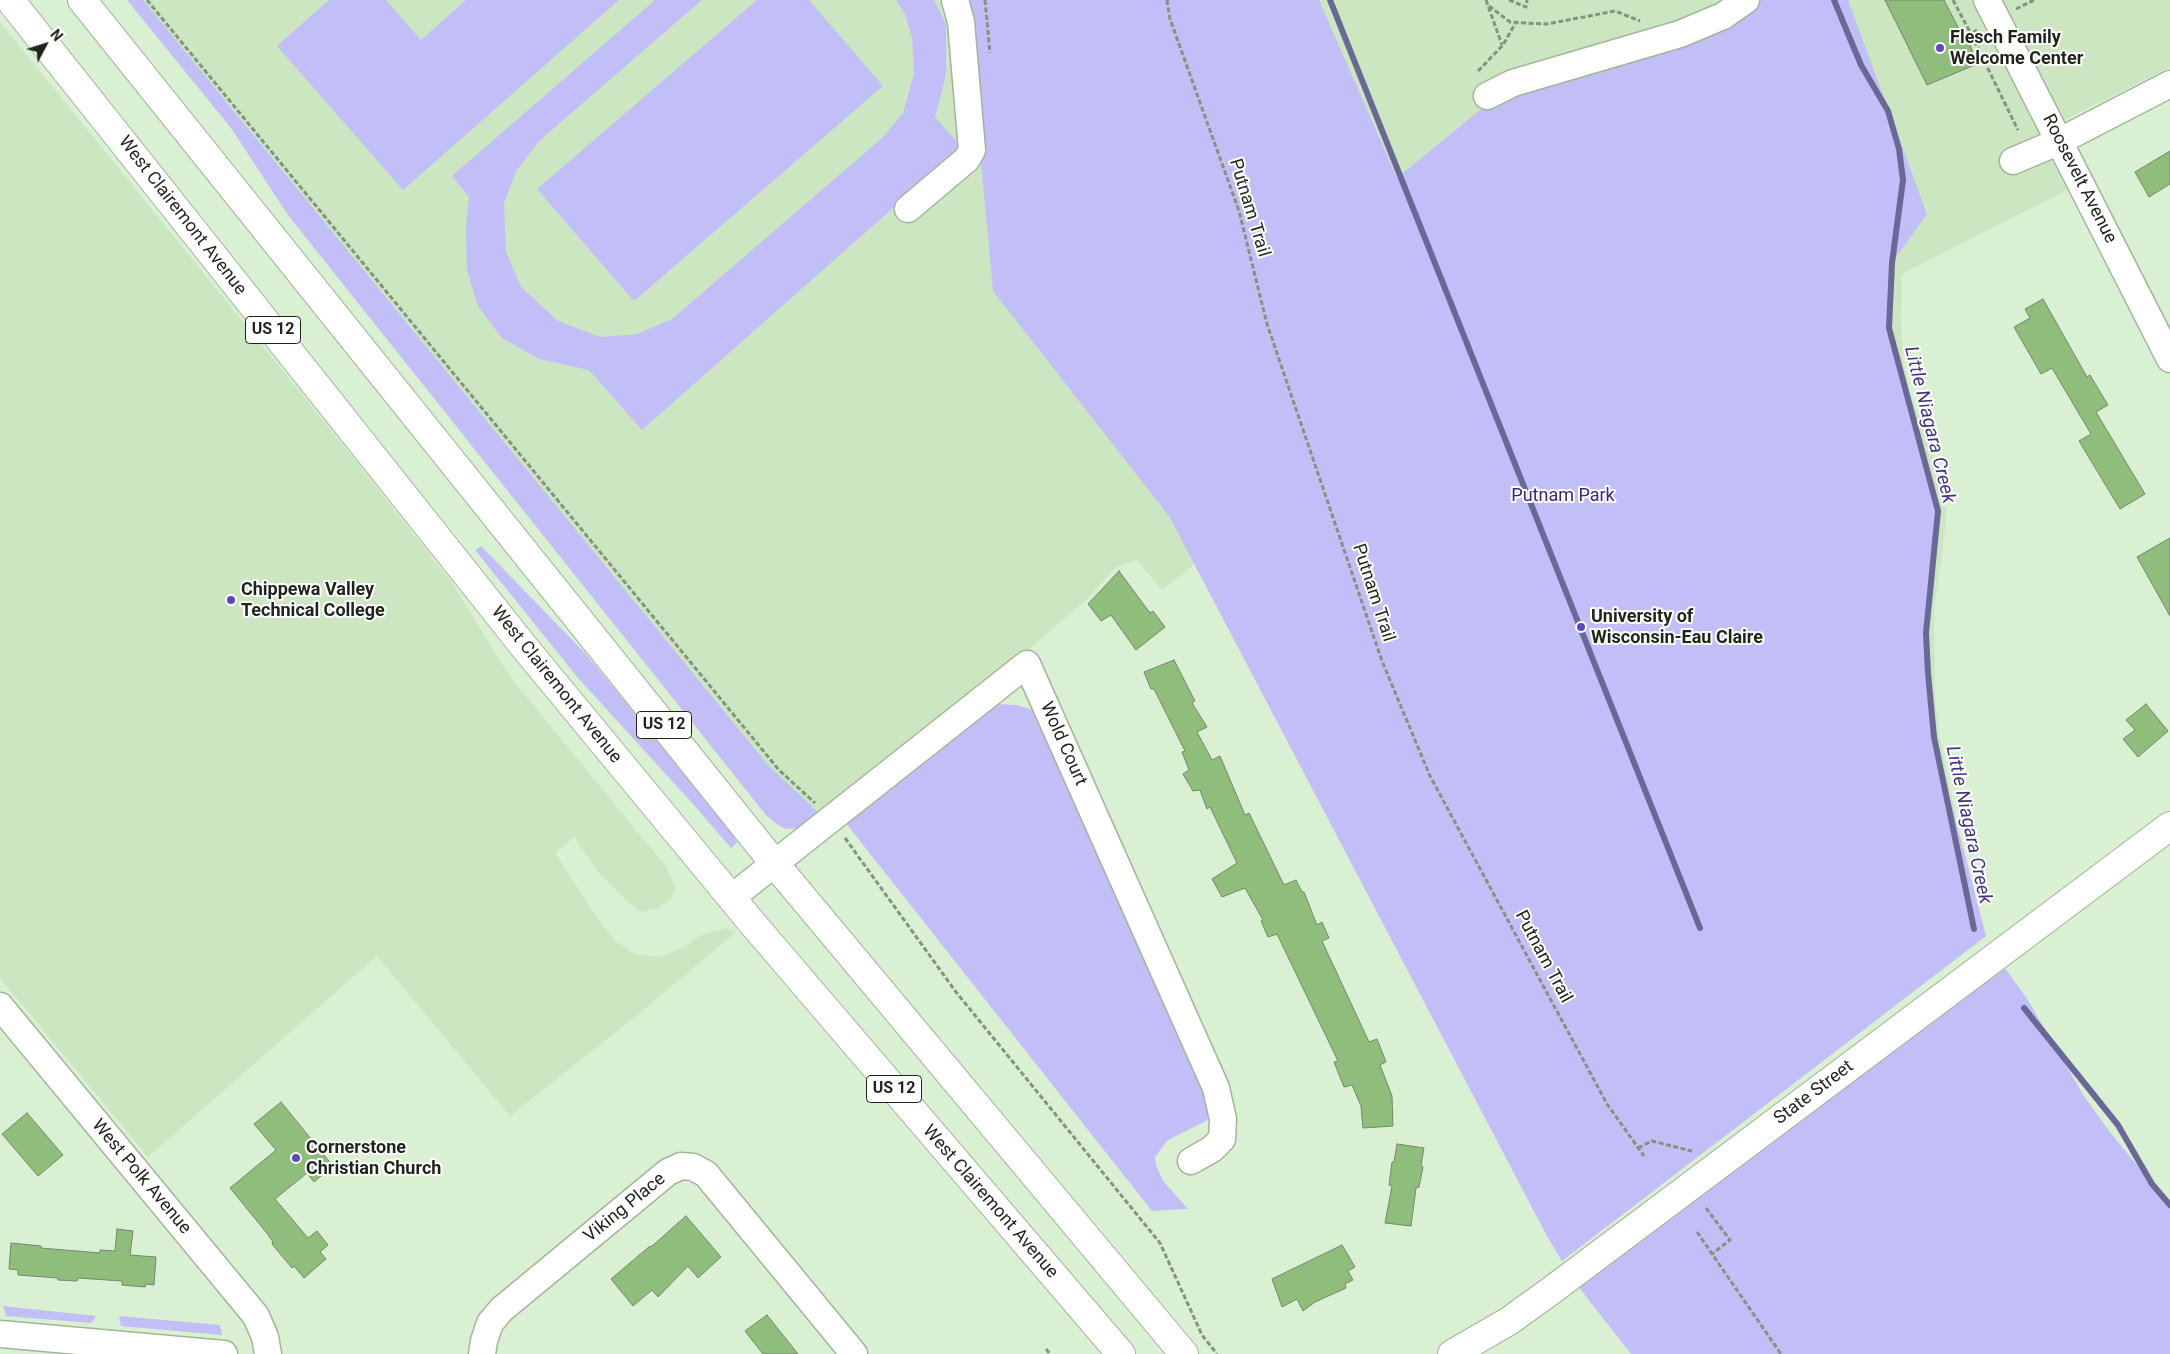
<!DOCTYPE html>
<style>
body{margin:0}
#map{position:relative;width:2170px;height:1354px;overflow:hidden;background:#daf0d2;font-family:Roboto,sans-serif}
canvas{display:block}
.north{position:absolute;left:20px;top:20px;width:50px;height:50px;-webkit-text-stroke:4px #fff;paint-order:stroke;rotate:50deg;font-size:14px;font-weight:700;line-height:20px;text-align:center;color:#1d251a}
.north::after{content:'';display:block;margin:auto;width:18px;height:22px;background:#1d251a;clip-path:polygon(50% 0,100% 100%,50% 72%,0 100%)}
</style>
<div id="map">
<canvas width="2170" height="1354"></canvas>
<div class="north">N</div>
</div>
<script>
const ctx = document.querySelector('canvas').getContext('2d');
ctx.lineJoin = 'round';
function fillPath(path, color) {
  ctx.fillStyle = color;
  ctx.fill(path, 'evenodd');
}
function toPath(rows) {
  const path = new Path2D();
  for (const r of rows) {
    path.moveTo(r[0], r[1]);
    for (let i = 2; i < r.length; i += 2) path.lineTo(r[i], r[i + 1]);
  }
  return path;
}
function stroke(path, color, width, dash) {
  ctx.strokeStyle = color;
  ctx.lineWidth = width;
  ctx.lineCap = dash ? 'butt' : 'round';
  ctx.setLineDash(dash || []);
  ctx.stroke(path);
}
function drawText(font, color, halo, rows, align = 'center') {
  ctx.font = font + ' Roboto,sans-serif';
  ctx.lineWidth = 4;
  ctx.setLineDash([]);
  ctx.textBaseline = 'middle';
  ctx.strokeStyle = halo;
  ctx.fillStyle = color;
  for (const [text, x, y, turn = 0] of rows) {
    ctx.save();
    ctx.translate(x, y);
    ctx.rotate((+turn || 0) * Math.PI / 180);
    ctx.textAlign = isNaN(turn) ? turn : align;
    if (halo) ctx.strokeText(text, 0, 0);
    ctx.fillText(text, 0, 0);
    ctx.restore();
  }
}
const built = toPath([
 [127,0,2170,0,2170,67,2039,133,2067,190,1902,274,1901,319,1903,358,1910,392,1936,462,1946,510,1945,532,1934,610,1935,698,1939,733,1958,828,1986,936,1562,1261,1195,564,1162,590,1137,560,1116,567,1086,600,1036,643,946,717,813,822,787,829,778,825,766,815,288,215,231,128],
 [0,22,352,456,452,583,511,678,668,869,676,889,670,900,658,908,642,912,631,905,598,872,574,837,555,853,600,922,616,942,635,954,659,957,680,949,704,934,726,928,736,932,641,1012,510,1116,377,956,148,1157,0,978]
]);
const green = toPath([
 [127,0,143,0,768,765,821,815,800,828,787,829,778,825,766,815,288,215,231,128],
 [329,0,386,0,421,40,466,0,619,0,403,190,277,46],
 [655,0,702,0,539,141,517,170,504,203,506,252,521,287,558,321,600,337,637,334,672,319,882,138,903,113,914,74,912,38,905,14,896,0,934,0,946,24,946,75,935,117,962,147,642,430,589,370,539,359,502,338,478,306,467,270,466,225,469,197,452,176],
 [757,0,809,0,883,86,634,301,537,189],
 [966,0,1319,0,1397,178,1513,83,1746,0,1848,0,1927,214,1892,263,1889,328,1938,511,1926,633,1934,737,1986,936,1562,1261,1548,1238,1169,516,993,291],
 [481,546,585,653,731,831,737,843,731,848,693,804,579,679,475,550],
 [999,704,1017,705,1032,710,1046,724,1212,1107,1212,1116,1204,1122,1168,1140,1155,1157,1156,1165,1163,1181,1188,1209,1152,1211,845,822,980,715],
 [2004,967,2026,997,2084,1096,2109,1131,2170,1205,2170,1354,1631,1354,1577,1285],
 [3,1306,96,1316,91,1323,6,1316],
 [119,1316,220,1325,222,1335,121,1326]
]);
const stream = toPath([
 [1330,0,1700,928],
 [1834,0,1861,65,1888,111,1899,149,1903,180,1892,263,1889,328,1938,511,1926,633,1928,673,1934,737,1974,929],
 [2024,1008,2118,1125,2152,1184,2170,1205]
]);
const building = toPath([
 [1885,0,1944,0,1961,33,1965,31,1977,64,1927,85,1885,0],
 [2170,151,2170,184,2149,197,2135,172,2170,151],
 [2043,299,2087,377,2090,375,2108,405,2096,412,2145,494,2120,509,2079,441,2091,434,2052,368,2041,374,2014,327,2030,318,2025,309,2043,299],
 [2170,538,2170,616,2137,557,2170,538],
 [1119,571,1150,613,1153,611,1165,627,1136,650,1111,615,1101,621,1088,604,1119,571],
 [1174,660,1195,701,1192,703,1207,727,1197,732,1212,760,1220,756,1245,815,1249,813,1284,885,1296,880,1302,892,1304,892,1317,925,1322,922,1329,938,1322,941,1369,1042,1377,1039,1386,1062,1380,1065,1392,1096,1393,1126,1363,1128,1361,1106,1352,1085,1344,1087,1334,1062,1338,1061,1277,934,1268,937,1261,921,1263,920,1245,888,1222,897,1212,879,1237,863,1210,807,1207,809,1200,790,1193,791,1183,774,1189,770,1182,752,1185,751,1154,689,1151,689,1144,672,1174,660],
 [2146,704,2168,731,2138,757,2123,739,2135,730,2126,720,2146,704],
 [281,1102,333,1166,314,1182,307,1173,275,1199,308,1238,317,1231,328,1245,320,1252,326,1259,304,1278,294,1266,292,1268,272,1244,273,1242,266,1232,230,1188,276,1150,254,1124,281,1102],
 [27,1113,63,1155,38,1176,2,1134,27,1113],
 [1397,1144,1424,1148,1421,1165,1423,1167,1419,1187,1416,1188,1411,1226,1385,1223,1392,1186,1389,1185,1392,1162,1394,1162,1397,1144],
 [686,1216,721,1257,698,1278,688,1266,658,1297,652,1290,633,1306,611,1279,650,1246,651,1247,686,1216],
 [117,1229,133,1231,130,1255,156,1257,154,1285,146,1284,145,1287,122,1285,122,1281,78,1278,77,1281,58,1280,58,1278,18,1275,18,1270,9,1269,11,1243,41,1246,41,1248,100,1253,100,1250,115,1251,117,1229],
 [1342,1245,1355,1267,1348,1271,1353,1280,1345,1284,1346,1288,1315,1302,1303,1311,1297,1299,1282,1307,1272,1279,1342,1245],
 [767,1315,798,1354,763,1354,745,1331,767,1315]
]);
const path = toPath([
 [147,0,779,770,815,803],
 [985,0,990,53],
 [1167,0,1170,19,1239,211,1267,324,1382,661,1430,776,1607,1104,1644,1156],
 [1486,0,1502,45],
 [1509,0,1526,7,1527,0],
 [1953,0,1971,34],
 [1489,6,1510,22,1525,23,1547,24,1615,11,1640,21],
 [2016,9,2034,0],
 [1977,30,1971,34,2018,130],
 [1478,71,1503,45,1516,22],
 [845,838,956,992,1160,1243,1202,1335,1217,1354],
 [1638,1148,1652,1141,1692,1151],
 [1706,1208,1730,1240,1712,1254],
 [1697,1232,1781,1354],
 [1046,1349,1050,1354]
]);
const minor = toPath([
 [1987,0,2170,359],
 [1487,96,1513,83,1680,34,1723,16,1746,0],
 [2013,161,2060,141,2170,84],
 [908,209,967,159,972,150,961,22,955,0],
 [731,898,1027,664,1216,1088,1223,1119,1222,1139,1212,1149,1191,1161],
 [0,1006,256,1316,265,1337,268,1354],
 [0,1334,224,1354],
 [482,1354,484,1341,490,1323,502,1309,668,1172,681,1166,693,1167,706,1174,854,1354]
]);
const major = toPath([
 [10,0,525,648,753,924,1121,1354],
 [82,0,774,863,1184,1354],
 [1452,1354,1509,1321,1552,1290,2170,826]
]);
const markers = [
 [1940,48,5,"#5e47c0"],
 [231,600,5,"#5e47c0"],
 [1581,627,5,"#5e47c0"],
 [296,1158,5,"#5e47c0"]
];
const shields = [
 [273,330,55],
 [664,725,55],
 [894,1089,55]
];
const shieldNames = [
 ["US 12",273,330],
 ["US 12",664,725],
 ["US 12",894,1089]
];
const poiNames = [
 ["Flesch Family",1950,38],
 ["Welcome Center",1950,59],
 ["Chippewa Valley",241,590],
 ["Technical College",241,611],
 ["University of",1591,617],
 ["Wisconsin-Eau Claire",1591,638],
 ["Cornerstone",306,1148],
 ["Christian Church",306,1169]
];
const streetNames = [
 ["Roosevelt Avenue",2079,179,63],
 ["Putnam Trail",1249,208,73],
 ["West Clairemont Avenue",182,216,52],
 ["Putnam Trail",1373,593,72],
 ["West Clairemont Avenue",556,685,51],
 ["Wold Court",1063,744,66],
 ["Putnam Trail",1543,957,62],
 ["State Street",1814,1093,-37],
 ["West Polk Avenue",141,1177,50],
 ["West Clairemont Avenue",990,1202,49],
 ["Viking Place",625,1208,-39]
];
const parkNames = [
 ["Putnam Park",1563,496]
];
const waterNames = [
 ["Little Niagara Creek",1929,425,76],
 ["Little Niagara Creek",1968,825,78]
];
fillPath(built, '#cce6c2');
fillPath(green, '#c2bff8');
stroke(stream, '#696896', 6);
fillPath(building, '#8fbd7b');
stroke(building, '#74876c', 1);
stroke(minor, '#a1b699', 29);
stroke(major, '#a1b699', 30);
stroke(path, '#84937e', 3, [5, 2.5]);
stroke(minor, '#fff', 26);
stroke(major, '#fff', 28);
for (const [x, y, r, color] of markers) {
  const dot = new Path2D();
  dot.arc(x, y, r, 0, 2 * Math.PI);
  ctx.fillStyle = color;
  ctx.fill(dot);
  stroke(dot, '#fff', 2);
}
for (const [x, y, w] of shields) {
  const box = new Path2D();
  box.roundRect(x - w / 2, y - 13.5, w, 27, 4);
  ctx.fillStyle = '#fff';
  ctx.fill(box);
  stroke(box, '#1d251a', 1);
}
drawText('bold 16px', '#1d251a', null, shieldNames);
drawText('bold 18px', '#1d251a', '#fff', poiNames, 'left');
drawText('18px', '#1d251a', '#fff', streetNames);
drawText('18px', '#38277a', '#fff', parkNames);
drawText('italic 19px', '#423386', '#fff', waterNames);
</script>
